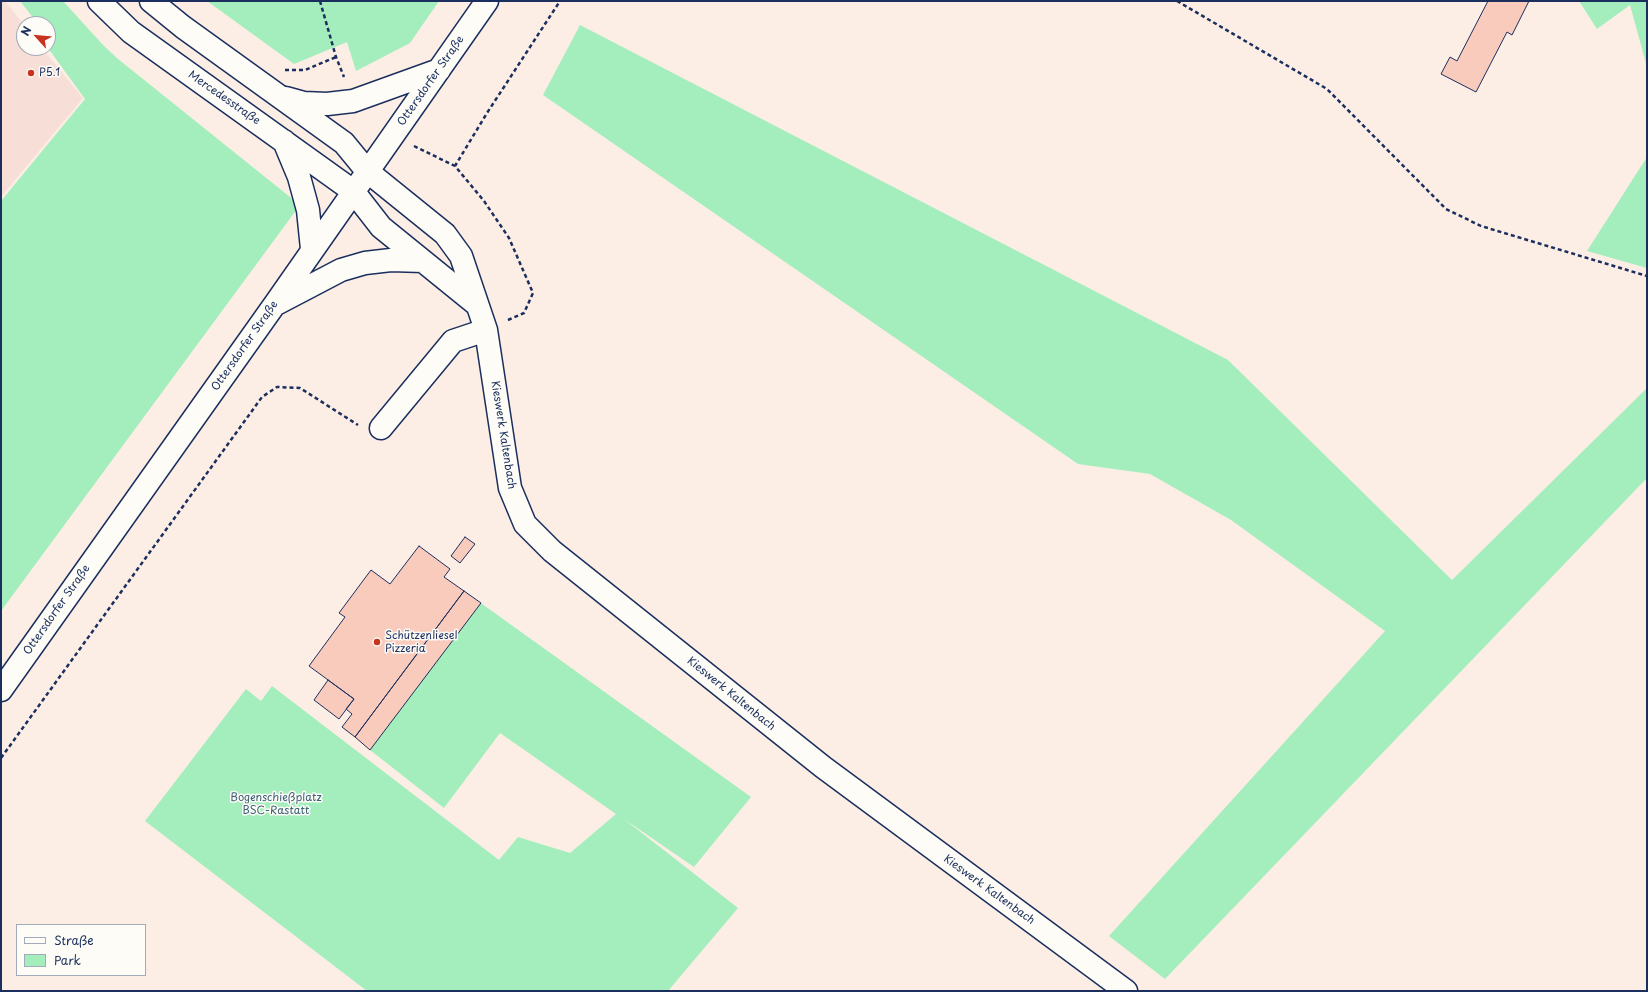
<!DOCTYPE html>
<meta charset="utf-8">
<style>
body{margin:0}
#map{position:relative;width:1648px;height:992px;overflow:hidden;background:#fcede5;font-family:"Playpen Sans",sans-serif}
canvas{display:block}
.frame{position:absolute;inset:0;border:2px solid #1b2f5e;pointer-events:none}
.legend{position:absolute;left:16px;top:924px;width:130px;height:52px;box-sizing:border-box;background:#fdfcf7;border:1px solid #a3aaba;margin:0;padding:5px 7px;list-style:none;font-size:12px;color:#1b2f5e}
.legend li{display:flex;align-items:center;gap:8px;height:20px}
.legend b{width:20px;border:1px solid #a3aaba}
.north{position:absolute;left:16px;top:16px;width:40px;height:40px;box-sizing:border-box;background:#fdfcf7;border:1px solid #a3aaba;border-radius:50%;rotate:297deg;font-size:11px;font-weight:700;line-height:16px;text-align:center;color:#1b2f5e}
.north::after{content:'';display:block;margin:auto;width:14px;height:18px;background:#c8321e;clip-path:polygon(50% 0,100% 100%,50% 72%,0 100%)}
</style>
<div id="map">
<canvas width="1648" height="992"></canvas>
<div class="frame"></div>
<ul class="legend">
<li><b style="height:5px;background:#fdfcf7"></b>Straße</li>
<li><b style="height:11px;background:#a4eebd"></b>Park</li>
</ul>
<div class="north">N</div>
</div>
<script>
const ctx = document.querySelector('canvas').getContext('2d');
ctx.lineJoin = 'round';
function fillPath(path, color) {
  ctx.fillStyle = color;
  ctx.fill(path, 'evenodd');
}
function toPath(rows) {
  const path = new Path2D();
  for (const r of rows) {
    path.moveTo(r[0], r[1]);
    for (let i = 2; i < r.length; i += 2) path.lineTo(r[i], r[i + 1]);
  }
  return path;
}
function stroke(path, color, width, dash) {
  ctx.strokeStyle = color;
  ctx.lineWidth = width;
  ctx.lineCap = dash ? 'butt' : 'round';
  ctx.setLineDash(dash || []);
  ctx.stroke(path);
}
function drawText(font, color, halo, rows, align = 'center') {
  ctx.font = font + ' "Playpen Sans",sans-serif';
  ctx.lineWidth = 3;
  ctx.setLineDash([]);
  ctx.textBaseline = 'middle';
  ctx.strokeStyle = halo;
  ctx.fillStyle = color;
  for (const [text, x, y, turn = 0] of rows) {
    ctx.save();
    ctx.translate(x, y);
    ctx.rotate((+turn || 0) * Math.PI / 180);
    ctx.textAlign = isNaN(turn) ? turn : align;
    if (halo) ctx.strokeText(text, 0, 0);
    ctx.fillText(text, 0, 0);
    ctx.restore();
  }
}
const built = toPath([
 [1,1,5,1,24,25,24,48,42,48,83,98,1,197]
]);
const green = toPath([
 [20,1,63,1,103,45,118,59,300,205,1,611,1,201,85,99,48,48,48,24,38,24],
 [207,1,439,1,410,43,356,71,347,42,294,64],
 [1579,1,1647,1,1647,67,1630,5,1597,29],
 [580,25,1228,360,1452,580,1647,388,1647,478,1165,979,1109,936,1385,631,1231,520,1150,474,1078,464,543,95],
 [1647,157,1647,268,1587,251],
 [464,591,751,797,694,867,624,819,738,908,668,991,367,991,145,821,246,689,261,701,272,686,499,860,518,837,570,853,616,814,500,733,444,808,370,750]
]);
const building = toPath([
 [1488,1,1529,1,1512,35,1507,32,1476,92,1441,74,1450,57,1457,61,1488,1],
 [465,537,475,544,460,563,451,556,465,537],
 [419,546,450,569,444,577,464,591,355,737,342,727,352,714,346,709,354,699,309,666,345,617,339,613,371,570,390,584,419,546],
 [464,591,481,603,370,750,355,737,464,591],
 [328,680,354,699,339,719,314,700,328,680]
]);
const path = toPath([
 [320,1,336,57,344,77],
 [1177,1,1327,89,1446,209,1481,226,1647,276],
 [285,70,305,70,336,57],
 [414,146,455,166],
 [508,320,524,313,533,293,509,238,484,201,455,166,487,113,560,1],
 [1,758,262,397,277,387,300,388,358,425]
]);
const minor = toPath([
 [99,1,131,32,353,191,381,227,476,304],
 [151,1,183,27,344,143,367,171,445,234,461,256,486,330,510,488,525,524,552,551,823,767,1126,991],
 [286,98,304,103,327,104,353,101,439,70],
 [284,141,299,177,308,210,312,249],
 [278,303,341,270,365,263,391,260,423,261],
 [381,428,453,341,486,330],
 [1,690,275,304,487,1]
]);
const markers = [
 [31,73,4,"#c8321e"],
 [377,642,4,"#c8321e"]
];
const poiNames = [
 ["P5.1",39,73],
 ["Schützenliesel",385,636],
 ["Pizzeria",385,649]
];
const streetNames = [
 ["Ottersdorfer Straße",431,81,-55],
 ["Mercedesstraße",224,98,35],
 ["Ottersdorfer Straße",245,346,-55],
 ["Kieswerk Kaltenbach",503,435,81],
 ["Ottersdorfer Straße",57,610,-55],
 ["Kieswerk Kaltenbach",731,694,39],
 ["Kieswerk Kaltenbach",989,890,36]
];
const parkNames = [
 ["Bogenschießplatz",276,798],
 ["BSC-Rastatt",276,811]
];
fillPath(built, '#f7dfd7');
fillPath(green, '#a4eebd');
fillPath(building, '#f8cbbc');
stroke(building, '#1b2f5e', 1);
stroke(minor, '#1b2f5e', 25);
stroke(path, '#1b2f5e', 2.5, [4, 3]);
stroke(minor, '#fdfcf7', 22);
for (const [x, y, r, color] of markers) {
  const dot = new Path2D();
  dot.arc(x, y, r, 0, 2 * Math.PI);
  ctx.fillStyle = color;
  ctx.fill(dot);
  stroke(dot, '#fdfcf7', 1.5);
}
drawText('11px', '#1b2f5e', '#fdfcf7', poiNames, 'left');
drawText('11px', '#1b2f5e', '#fdfcf7', streetNames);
drawText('11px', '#3d5f76', '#fdfcf7', parkNames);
</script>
